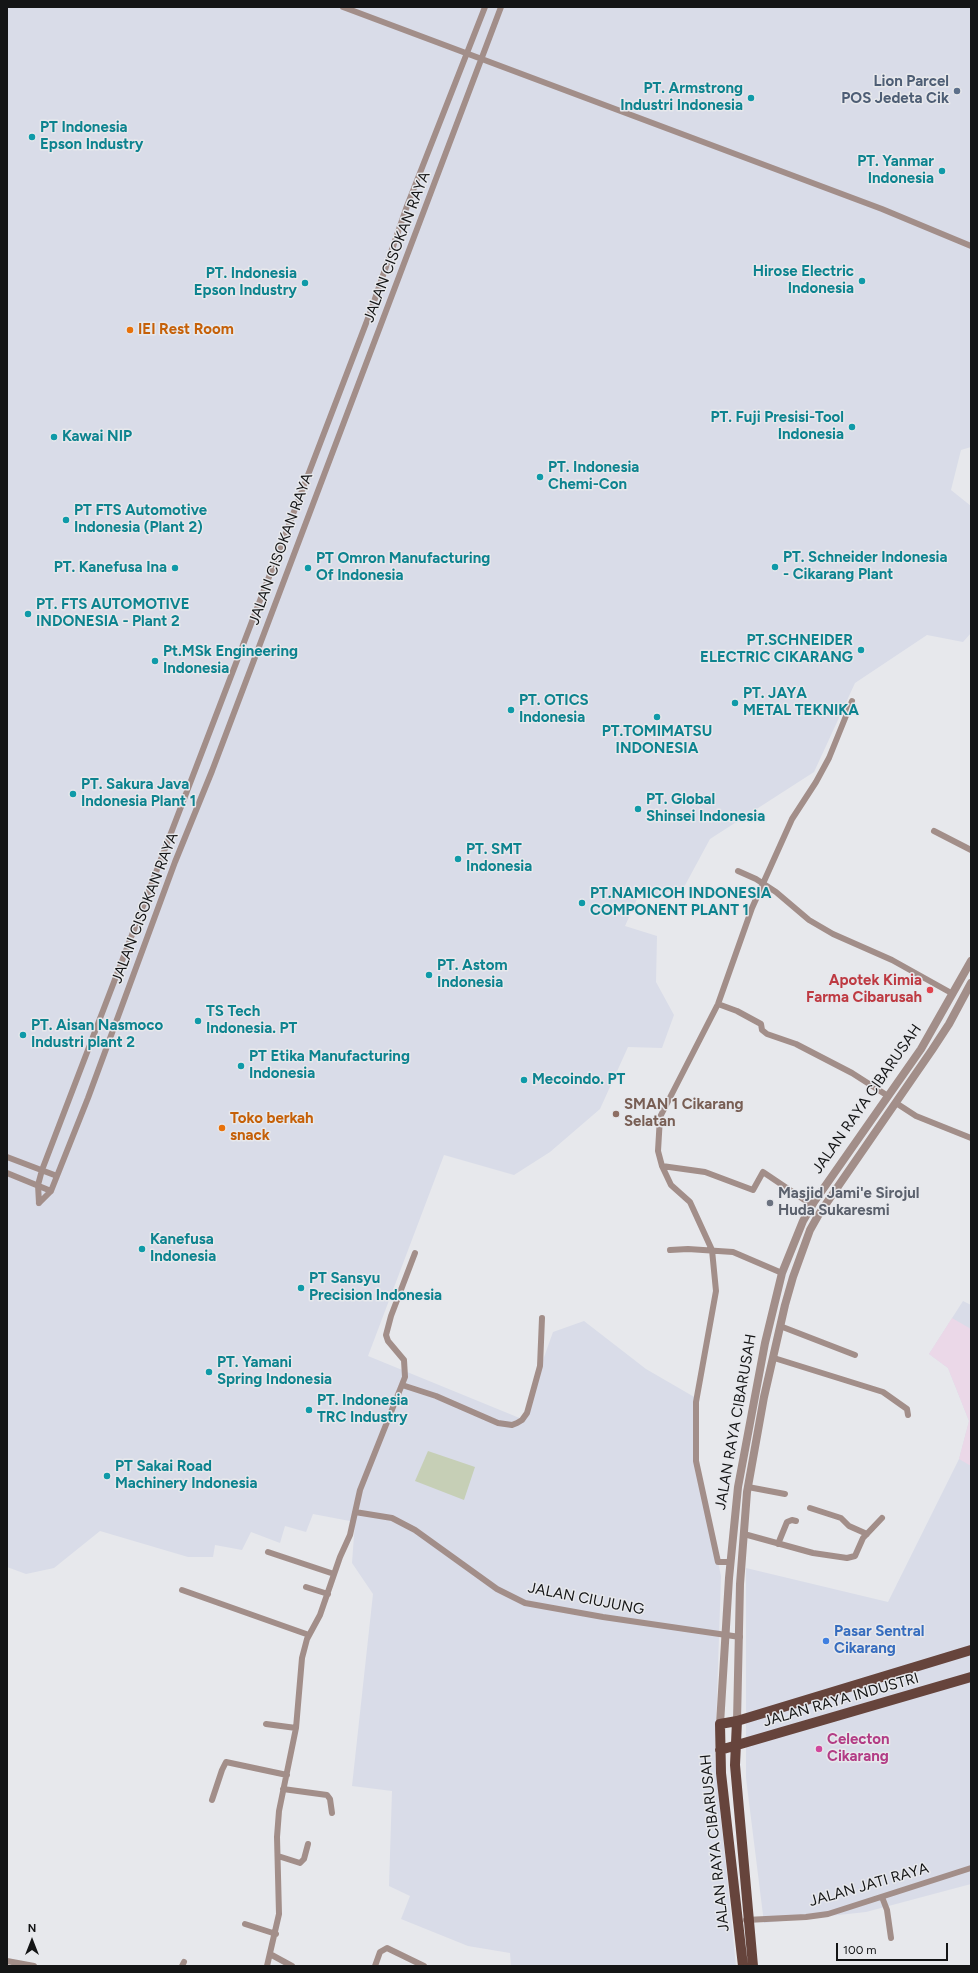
<!DOCTYPE html>
<style>
body{margin:0}
#map{position:relative;width:978px;height:1973px;overflow:hidden;background:#e7e8ec;font-family:Figtree,sans-serif}
canvas{display:block}
.frame{position:absolute;inset:0;border:8px solid #141516;pointer-events:none}
.north{position:absolute;left:12px;top:1921px;width:40px;height:40px;-webkit-text-stroke:3px #e7e8ec;paint-order:stroke;rotate:0deg;font-size:11px;font-weight:700;line-height:16px;text-align:center;color:#141516}
.north::after{content:'';display:block;margin:auto;width:14px;height:18px;background:#141516;clip-path:polygon(50% 0,100% 100%,50% 72%,0 100%)}
.scale{position:absolute;left:836px;top:1943px;width:112px;height:18px;box-sizing:border-box;border:2px solid #141516;border-top:0;padding-left:5px;font-size:12px;line-height:14px;white-space:nowrap;color:#141516;-webkit-text-stroke:3px #e7e8ec;paint-order:stroke}
</style>
<div id="map">
<canvas width="978" height="1973"></canvas>
<div class="frame"></div>
<div class="north">N</div>
<div class="scale">100 m</div>
</div>
<script>
const ctx = document.querySelector('canvas').getContext('2d');
ctx.lineJoin = 'round';
function fillPath(path, color) {
  ctx.fillStyle = color;
  ctx.fill(path, 'evenodd');
}
function toPath(rows) {
  const path = new Path2D();
  for (const r of rows) {
    path.moveTo(r[0], r[1]);
    for (let i = 2; i < r.length; i += 2) path.lineTo(r[i], r[i + 1]);
  }
  return path;
}
function stroke(path, color, width, dash) {
  ctx.strokeStyle = color;
  ctx.lineWidth = width;
  ctx.lineCap = dash ? 'butt' : 'round';
  ctx.setLineDash(dash || []);
  ctx.stroke(path);
}
function drawText(font, color, halo, rows, align = 'center') {
  ctx.font = font + ' Figtree,sans-serif';
  ctx.lineWidth = 3;
  ctx.setLineDash([]);
  ctx.textBaseline = 'middle';
  ctx.strokeStyle = halo;
  ctx.fillStyle = color;
  for (const [text, x, y, turn = 0] of rows) {
    ctx.save();
    ctx.translate(x, y);
    ctx.rotate((+turn || 0) * Math.PI / 180);
    ctx.textAlign = isNaN(turn) ? turn : align;
    if (halo) ctx.strokeText(text, 0, 0);
    ctx.fillText(text, 0, 0);
    ctx.restore();
  }
}
const built = toPath([
 [7,7,971,7,971,447,961,450,951,490,971,506,971,633,963,642,927,635,855,683,814,772,710,839,683,889,637,899,625,926,657,936,656,982,674,1015,662,1048,628,1047,600,1109,550,1152,514,1175,444,1155,368,1356,522,1419,553,1332,584,1321,646,1369,696,1398,696,1461,721,1576,715,1758,736,1966,511,1966,510,1953,468,1946,401,1919,410,1896,389,1886,392,1791,352,1786,373,1594,352,1563,355,1522,313,1514,306,1532,285,1526,280,1543,251,1532,242,1550,215,1545,213,1557,188,1557,100,1531,54,1568,26,1574,7,1567],
 [963,1301,971,1305,971,1884,866,1912,764,1923,746,1778,746,1568,888,1602,959,1459,969,1421,948,1368,929,1354]
]);
const education = toPath([
 [952,1318,971,1329,971,1466,959,1459,969,1421,948,1368,929,1354]
]);
const green = toPath([
 [428,1451,475,1467,464,1500,415,1481]
]);
const minor = toPath([
 [343,7,882,209,971,246],
 [934,831,971,850],
 [738,871,756,879,776,892,809,920,833,934,892,960,953,994],
 [718,1004,737,1011,761,1024,762,1030,767,1034,796,1044,852,1073,888,1096],
 [896,1103,916,1116,971,1138],
 [7,1157,57,1176],
 [662,1166,705,1172,753,1190,763,1172,812,1205],
 [7,1173,51,1191],
 [39,1203,51,1191,88,1098,175,862,212,771,501,7],
 [39,1203,38,1185,42,1170,370,313,407,206,485,7],
 [670,1250,688,1249,733,1252,782,1273],
 [780,1326,855,1355],
 [774,1358,883,1392,907,1409,908,1415],
 [402,1385,436,1396,498,1423,512,1425,517,1423,522,1420,527,1413,540,1366,542,1318],
 [748,1487,785,1494],
 [810,1508,841,1518,849,1526,867,1534],
 [355,1512,392,1518,415,1530,497,1589,525,1603,603,1617,740,1637],
 [744,1534,813,1553,847,1558,855,1556,863,1538,882,1518],
 [778,1544,787,1522,792,1520,796,1521],
 [268,1552,334,1574],
 [731,1562,718,1562,696,1461,696,1402,716,1291,712,1250,690,1202,671,1185,662,1166,658,1151,660,1117,718,1004,752,908,792,819,816,782,829,758,852,701],
 [306,1587,328,1594],
 [182,1590,309,1635],
 [266,1724,296,1728],
 [283,1789,327,1795,330,1799,332,1813],
 [212,1800,222,1770,226,1762,287,1775],
 [278,1856,300,1863,304,1859,308,1844],
 [882,1897,887,1910,891,1938],
 [746,1920,806,1917,828,1914,971,1868],
 [245,1924,276,1934],
 [270,1954,292,1966],
 [7,1961,34,1966],
 [182,1966,184,1962],
 [267,1966,279,1914,277,1837,279,1811,296,1728,302,1658,307,1639,320,1615,340,1557,350,1535,360,1490,405,1377,404,1360,388,1341,386,1335,391,1316,415,1253],
 [375,1966,380,1952,387,1948,424,1966]
]);
const tertiary = toPath([
 [737,1721,740,1584,747,1492,764,1397,785,1305,793,1277,810,1230,819,1214,932,1050,949,1024,971,983],
 [720,1724,729,1578,738,1487,765,1343,782,1273,803,1221,814,1202,921,1049,971,961]
]);
const primary = toPath([
 [737,1721,735,1765,753,1966],
 [720,1750,971,1677],
 [743,1966,721,1773,720,1724,737,1721,971,1650]
]);
const markers = [
 [957,91,4,"#5c6f8a"],
 [751,98,4,"#0f9aa8"],
 [32,137,4,"#0f9aa8"],
 [942,171,4,"#0f9aa8"],
 [862,281,4,"#0f9aa8"],
 [305,283,4,"#0f9aa8"],
 [130,330,4,"#e8710a"],
 [852,427,4,"#0f9aa8"],
 [54,437,4,"#0f9aa8"],
 [540,477,4,"#0f9aa8"],
 [66,520,4,"#0f9aa8"],
 [775,567,4,"#0f9aa8"],
 [175,568,4,"#0f9aa8"],
 [308,568,4,"#0f9aa8"],
 [28,614,4,"#0f9aa8"],
 [861,650,4,"#0f9aa8"],
 [155,661,4,"#0f9aa8"],
 [735,703,4,"#0f9aa8"],
 [511,710,4,"#0f9aa8"],
 [657,717,4,"#0f9aa8"],
 [73,794,4,"#0f9aa8"],
 [638,809,4,"#0f9aa8"],
 [458,859,4,"#0f9aa8"],
 [582,903,4,"#0f9aa8"],
 [429,975,4,"#0f9aa8"],
 [930,990,4,"#e0444e"],
 [198,1021,4,"#0f9aa8"],
 [23,1035,4,"#0f9aa8"],
 [241,1066,4,"#0f9aa8"],
 [524,1080,4,"#0f9aa8"],
 [616,1114,4,"#8d6e63"],
 [222,1128,4,"#e8710a"],
 [770,1203,4,"#6b7280"],
 [142,1249,4,"#0f9aa8"],
 [301,1288,4,"#0f9aa8"],
 [209,1372,4,"#0f9aa8"],
 [309,1410,4,"#0f9aa8"],
 [107,1476,4,"#0f9aa8"],
 [826,1641,4,"#3f7fe0"],
 [819,1749,4,"#d1479c"]
];
const serviceNames = [
 ["Lion Parcel",949,82],
 ["POS Jedeta Cik",949,99]
];
const cultureNames = [
 ["PT. Armstrong",743,89,"right"],
 ["Industri Indonesia",743,106,"right"],
 ["PT Indonesia",40,128],
 ["Epson Industry",40,145],
 ["PT. Yanmar",934,162,"right"],
 ["Indonesia",934,179,"right"],
 ["Hirose Electric",854,272,"right"],
 ["Indonesia",854,289,"right"],
 ["PT. Indonesia",297,274,"right"],
 ["Epson Industry",297,291,"right"],
 ["PT. Fuji Presisi-Tool",844,418,"right"],
 ["Indonesia",844,435,"right"],
 ["Kawai NIP",62,437],
 ["PT. Indonesia",548,468],
 ["Chemi-Con",548,485],
 ["PT FTS Automotive",74,511],
 ["Indonesia (Plant 2)",74,528],
 ["PT. Schneider Indonesia",783,558],
 ["- Cikarang Plant",783,575],
 ["PT Omron Manufacturing",316,559],
 ["Of Indonesia",316,576],
 ["PT. Kanefusa Ina",167,568,"right"],
 ["PT. FTS AUTOMOTIVE",36,605],
 ["INDONESIA - Plant 2",36,622],
 ["PT.SCHNEIDER",853,641,"right"],
 ["ELECTRIC CIKARANG",853,658,"right"],
 ["Pt.MSk Engineering",163,652],
 ["Indonesia",163,669],
 ["PT. JAYA",743,694],
 ["METAL TEKNIKA",743,711],
 ["PT. OTICS",519,701],
 ["Indonesia",519,718],
 ["PT.TOMIMATSU",657,732,"center"],
 ["INDONESIA",657,749,"center"],
 ["PT. Sakura Java",81,785],
 ["Indonesia Plant 1",81,802],
 ["PT. Global",646,800],
 ["Shinsei Indonesia",646,817],
 ["PT. SMT",466,850],
 ["Indonesia",466,867],
 ["PT.NAMICOH INDONESIA",590,894],
 ["COMPONENT PLANT 1",590,911],
 ["PT. Astom",437,966],
 ["Indonesia",437,983],
 ["TS Tech",206,1012],
 ["Indonesia. PT",206,1029],
 ["PT. Aisan Nasmoco",31,1026],
 ["Industri plant 2",31,1043],
 ["PT Etika Manufacturing",249,1057],
 ["Indonesia",249,1074],
 ["Mecoindo. PT",532,1080],
 ["Kanefusa",150,1240],
 ["Indonesia",150,1257],
 ["PT Sansyu",309,1279],
 ["Precision Indonesia",309,1296],
 ["PT. Yamani",217,1363],
 ["Spring Indonesia",217,1380],
 ["PT. Indonesia",317,1401],
 ["TRC Industry",317,1418],
 ["PT Sakai Road",115,1467],
 ["Machinery Indonesia",115,1484]
];
const streetNames = [
 ["JALAN CISOKAN RAYA",397,247,-69],
 ["JALAN CISOKAN RAYA",281,549,-70],
 ["JALAN CISOKAN RAYA",145,908,-69],
 ["JALAN RAYA CIBARUSAH",867,1099,-55],
 ["JALAN RAYA CIBARUSAH",736,1422,-80],
 ["JALAN CIUJUNG",586,1599,11],
 ["JALAN RAYA INDUSTRI",841,1700,-16],
 ["JALAN RAYA CIBARUSAH",715,1843,-96],
 ["JALAN JATI RAYA",869,1885,-16]
];
const foodNames = [
 ["IEI Rest Room",138,330],
 ["Toko berkah",230,1119],
 ["snack",230,1136]
];
const healthNames = [
 ["Apotek Kimia",922,981],
 ["Farma Cibarusah",922,998]
];
const educationNames = [
 ["SMAN 1 Cikarang",624,1105],
 ["Selatan",624,1122]
];
const worshipNames = [
 ["Masjid Jami'e Sirojul",778,1194],
 ["Huda Sukaresmi",778,1211]
];
const shopNames = [
 ["Pasar Sentral",834,1632],
 ["Cikarang",834,1649]
];
const hotelNames = [
 ["Celecton",827,1740],
 ["Cikarang",827,1757]
];
fillPath(built, '#d9dce8');
fillPath(education, '#ebd8e8');
fillPath(green, '#c6cfb6');
stroke(minor, '#a28e89', 6);
stroke(tertiary, '#a28e89', 8);
stroke(primary, '#66443c', 10);
for (const [x, y, r, color] of markers) {
  const dot = new Path2D();
  dot.arc(x, y, r, 0, 2 * Math.PI);
  ctx.fillStyle = color;
  ctx.fill(dot);
  stroke(dot, '#e7e8ec', 1.5);
}
drawText('bold 15px', '#4e5e75', '#e7e8ec', serviceNames, 'right');
drawText('bold 15px', '#0d838f', '#e7e8ec', cultureNames, 'left');
drawText('15px', '#141516', '#e7e8ec', streetNames);
drawText('bold 15px', '#c56008', '#e7e8ec', foodNames, 'left');
drawText('bold 15px', '#be3a42', '#e7e8ec', healthNames, 'right');
drawText('bold 15px', '#785e54', '#e7e8ec', educationNames, 'left');
drawText('bold 15px', '#5b616d', '#e7e8ec', worshipNames, 'left');
drawText('bold 15px', '#366cbe', '#e7e8ec', shopNames, 'left');
drawText('bold 15px', '#b23c85', '#e7e8ec', hotelNames, 'left');
</script>
